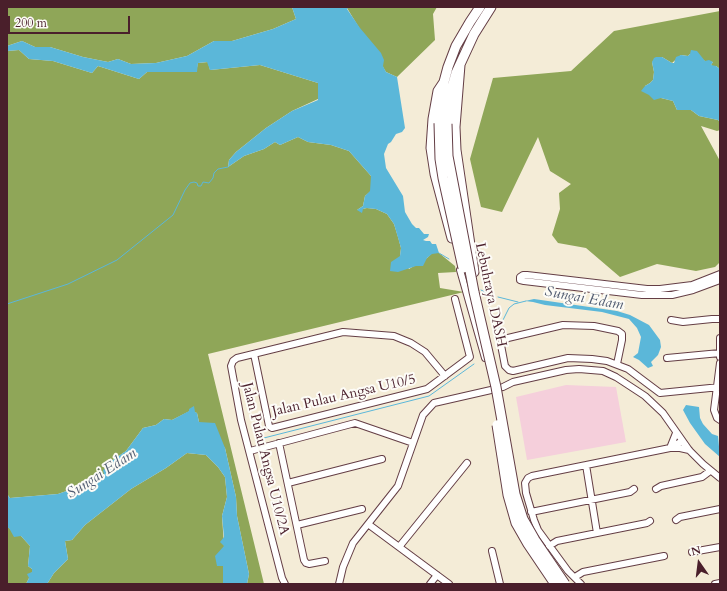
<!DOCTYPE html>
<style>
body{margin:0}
#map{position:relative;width:727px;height:591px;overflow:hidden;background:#f4ecd7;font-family:Cardo,serif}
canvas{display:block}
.frame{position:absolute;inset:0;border:8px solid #4a1f2b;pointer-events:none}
.north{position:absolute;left:679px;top:543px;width:40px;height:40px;-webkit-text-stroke:3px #fdfcf7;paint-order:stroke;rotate:346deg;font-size:11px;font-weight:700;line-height:16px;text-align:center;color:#4a1f2b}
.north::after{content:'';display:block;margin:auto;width:14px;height:18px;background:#4a1f2b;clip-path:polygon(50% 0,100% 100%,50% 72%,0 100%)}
.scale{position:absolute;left:8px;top:16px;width:122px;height:18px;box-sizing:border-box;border:2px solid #4a1f2b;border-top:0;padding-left:5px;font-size:12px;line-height:14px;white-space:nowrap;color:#4a1f2b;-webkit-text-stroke:3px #fdfcf7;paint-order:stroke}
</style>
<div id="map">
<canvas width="727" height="591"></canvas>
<div class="frame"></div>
<div class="north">N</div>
<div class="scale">200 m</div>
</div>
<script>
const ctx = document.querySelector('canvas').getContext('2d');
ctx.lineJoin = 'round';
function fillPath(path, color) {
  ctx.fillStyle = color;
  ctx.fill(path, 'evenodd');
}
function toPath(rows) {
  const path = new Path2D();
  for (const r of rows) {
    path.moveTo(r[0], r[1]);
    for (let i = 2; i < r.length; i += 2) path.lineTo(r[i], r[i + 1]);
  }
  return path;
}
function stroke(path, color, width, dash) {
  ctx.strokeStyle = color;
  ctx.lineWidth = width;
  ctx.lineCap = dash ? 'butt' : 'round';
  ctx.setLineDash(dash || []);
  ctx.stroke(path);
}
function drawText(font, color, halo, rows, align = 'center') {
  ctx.font = font + ' Cardo,serif';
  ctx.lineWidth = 4;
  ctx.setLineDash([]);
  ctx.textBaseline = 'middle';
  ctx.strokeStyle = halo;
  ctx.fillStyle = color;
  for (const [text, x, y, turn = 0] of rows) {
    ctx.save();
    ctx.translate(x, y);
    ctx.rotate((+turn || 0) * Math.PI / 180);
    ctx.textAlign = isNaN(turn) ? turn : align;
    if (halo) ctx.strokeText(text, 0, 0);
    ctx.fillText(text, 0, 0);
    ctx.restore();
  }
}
const built = toPath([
 [566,385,616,387,626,442,527,460,516,397]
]);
const forest = toPath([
 [7,7,292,7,296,19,273,29,232,41,214,41,187,56,156,63,131,64,118,59,108,62,83,57,50,47,35,47,22,41,7,46],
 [349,7,437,7,433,14,435,40,397,77,386,72,347,8],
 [720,11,720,69,716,66,713,67,711,65,713,62,705,61,690,54,688,56,681,55,672,63,662,57,652,62,654,72,653,80,650,83,645,86,661,98,673,101,677,110,691,110,699,116,718,120,720,122,720,130,717,131,701,126,720,161,720,262,715,267,696,271,657,264,620,277,586,248,558,243,552,235,560,209,559,193,571,184,550,171,538,137,502,212,481,207,470,159,493,78,571,71,614,31],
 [19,50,29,59,53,61,92,73,98,66,139,79,147,72,196,72,198,63,208,62,210,70,260,65,318,83,318,99,292,111,266,128,236,152,229,160,228,167,244,156,264,149,275,142,280,145,298,137,308,142,331,145,349,151,371,176,371,191,365,196,363,206,357,210,367,208,376,209,387,214,394,224,398,237,401,248,400,256,409,269,427,258,432,253,439,253,455,266,456,272,438,273,440,288,464,292,208,354,264,584,247,584,249,574,237,516,236,497,225,448,199,422,197,413,190,411,172,420,164,419,156,425,143,428,126,451,110,462,109,467,104,474,89,483,58,494,10,498,7,494,7,51],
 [187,453,206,455,218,467,225,477,227,497,222,516,224,546,223,584,47,584,54,573,68,559,65,541,72,540,85,525,131,489,166,468],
 [7,528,9,528,21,536,30,546,28,566,32,569,32,572,26,584,7,584]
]);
const water = toPath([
 [292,7,349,7,347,9,360,28,381,53,384,60,383,66,386,72,397,77,405,128,402,132,396,134,391,142,388,144,384,154,386,168,403,196,405,212,412,224,416,228,419,228,424,234,429,234,428,237,423,240,426,241,430,241,432,244,436,244,439,253,432,254,427,258,423,266,416,266,398,272,390,271,391,262,400,256,401,248,394,224,387,214,376,209,366,208,363,209,362,213,357,210,363,206,365,196,370,191,371,176,349,151,331,145,308,142,298,137,280,145,275,142,264,149,244,156,228,167,229,160,236,152,266,128,292,111,318,100,318,83,260,65,210,70,207,62,198,63,197,72,147,72,139,79,98,66,92,73,53,61,29,59,19,50,7,51,7,46,22,41,35,47,50,47,83,57,108,62,118,59,131,64,156,63,187,56,214,41,232,41,273,29,296,19],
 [691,50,697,51,705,61,709,60,713,62,711,65,716,66,720,69,720,122,718,120,699,116,691,110,677,110,673,101,661,98,654,100,649,95,641,91,645,86,650,83,653,80,654,72,652,62,654,58,656,57,662,57,672,63,674,63,676,57,681,55,688,56,690,54],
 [534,299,617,311,630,315,649,325,660,340,661,347,658,355,651,362,653,366,648,368,639,360,633,357,638,353,641,337,637,328,629,319,602,312,545,305,533,302,525,301],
 [686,405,699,407,700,418,703,424,712,434,718,436,720,457,705,444,690,423,683,410],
 [194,406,195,412,197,413,199,422,215,423,225,448,236,497,237,516,249,574,247,584,223,584,223,566,217,566,215,556,224,546,220,542,224,537,222,516,227,497,225,477,218,467,206,455,187,453,166,468,131,489,85,525,72,540,65,541,68,559,54,573,47,584,26,584,29,578,27,574,32,572,32,569,28,566,30,546,21,536,14,537,9,528,7,528,7,494,10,498,58,494,89,483,104,474,103,470,109,467,110,462,126,451,143,428,156,425,164,419,172,420,189,411,189,409]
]);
const stream = toPath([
 [439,253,449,259],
 [481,290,489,294],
 [498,297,518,302],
 [7,304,68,284,117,260,173,215,185,190,190,183,194,182,197,183,198,186,201,186,203,182,209,183,213,178,214,173,218,169,228,167],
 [496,334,509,308,514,304,526,301],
 [256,440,429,396,474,364]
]);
const minor = toPath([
 [460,270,485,358],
 [720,274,692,285,660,289,647,289,527,275,523,275,520,277,520,280,524,281,642,295,672,295,693,290,720,280],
 [671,320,683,322,712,319,720,319],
 [254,354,269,426,272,428,427,389,470,357,455,299],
 [720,357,720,338],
 [667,358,720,353],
 [720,363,714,410,717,418,720,420],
 [617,364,622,340,622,334,618,331,594,326,563,325,508,338,502,342,501,345,505,366,509,370,513,371,568,358,592,359,607,361,628,369,660,393,720,387],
 [503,387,513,382,566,370,579,369,603,371,616,377,645,396,663,413,689,450,703,464,720,478],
 [676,433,670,448,680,448,689,450],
 [279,443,304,560,306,563,309,564,325,561],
 [250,451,355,423,413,443],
 [586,465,597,533],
 [288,483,382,459],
 [656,489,661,486,702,477,710,471],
 [531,512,630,492,634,489],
 [676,520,680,517,720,509],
 [368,524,449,584],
 [297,525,362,509],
 [549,546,557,541,647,523,650,521],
 [399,547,467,463],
 [492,551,500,584],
 [692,552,720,547],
 [575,577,583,572,664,556],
 [285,584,282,578,241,420,231,366,233,361,237,358,343,332,394,336,411,343,425,352,445,376],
 [339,584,343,567,353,543,398,486,423,415,434,403,491,390],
 [430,584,437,575],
 [581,584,568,571,538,530,534,520,526,493,525,483,528,478,532,476,670,448,682,441],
 [715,584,720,583]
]);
const highway = toPath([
 [460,65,455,127,456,150,474,272],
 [444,82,438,91,433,119,431,148,435,174,452,238],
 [439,123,444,82,448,67,456,46,470,22,480,7],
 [447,124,449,98,456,73,474,34,491,7]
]);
const highwayBridge = toPath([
 [439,123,440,159,443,178,463,268],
 [447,124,448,156,474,292,496,387,515,494,523,519,535,540,565,584],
 [497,425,508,495,516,523,528,544,555,584]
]);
const streetNames = [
 ["Lebuhraya DASH",490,295,78],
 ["Jalan Pulau Angsa U10/5",344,396,-13],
 ["Jalan Pulau Angsa U10/2A",265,459,76]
];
const waterNames = [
 ["Sungai Edam",584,299,10],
 ["Sungai Edam",102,474,-33]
];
fillPath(built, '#f5cfdb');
fillPath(forest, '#8fa658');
fillPath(water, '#5bb7d9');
stroke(stream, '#5bb7d9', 1);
stroke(minor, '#643e45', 8);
stroke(highway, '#643e45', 11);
stroke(minor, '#fff', 6);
stroke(highway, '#fff', 9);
stroke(highwayBridge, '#643e45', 11, []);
stroke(highwayBridge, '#fff', 9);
drawText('14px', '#4a1f2b', '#fdfcf7', streetNames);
drawText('italic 15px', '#515c71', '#fdfcf7', waterNames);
</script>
